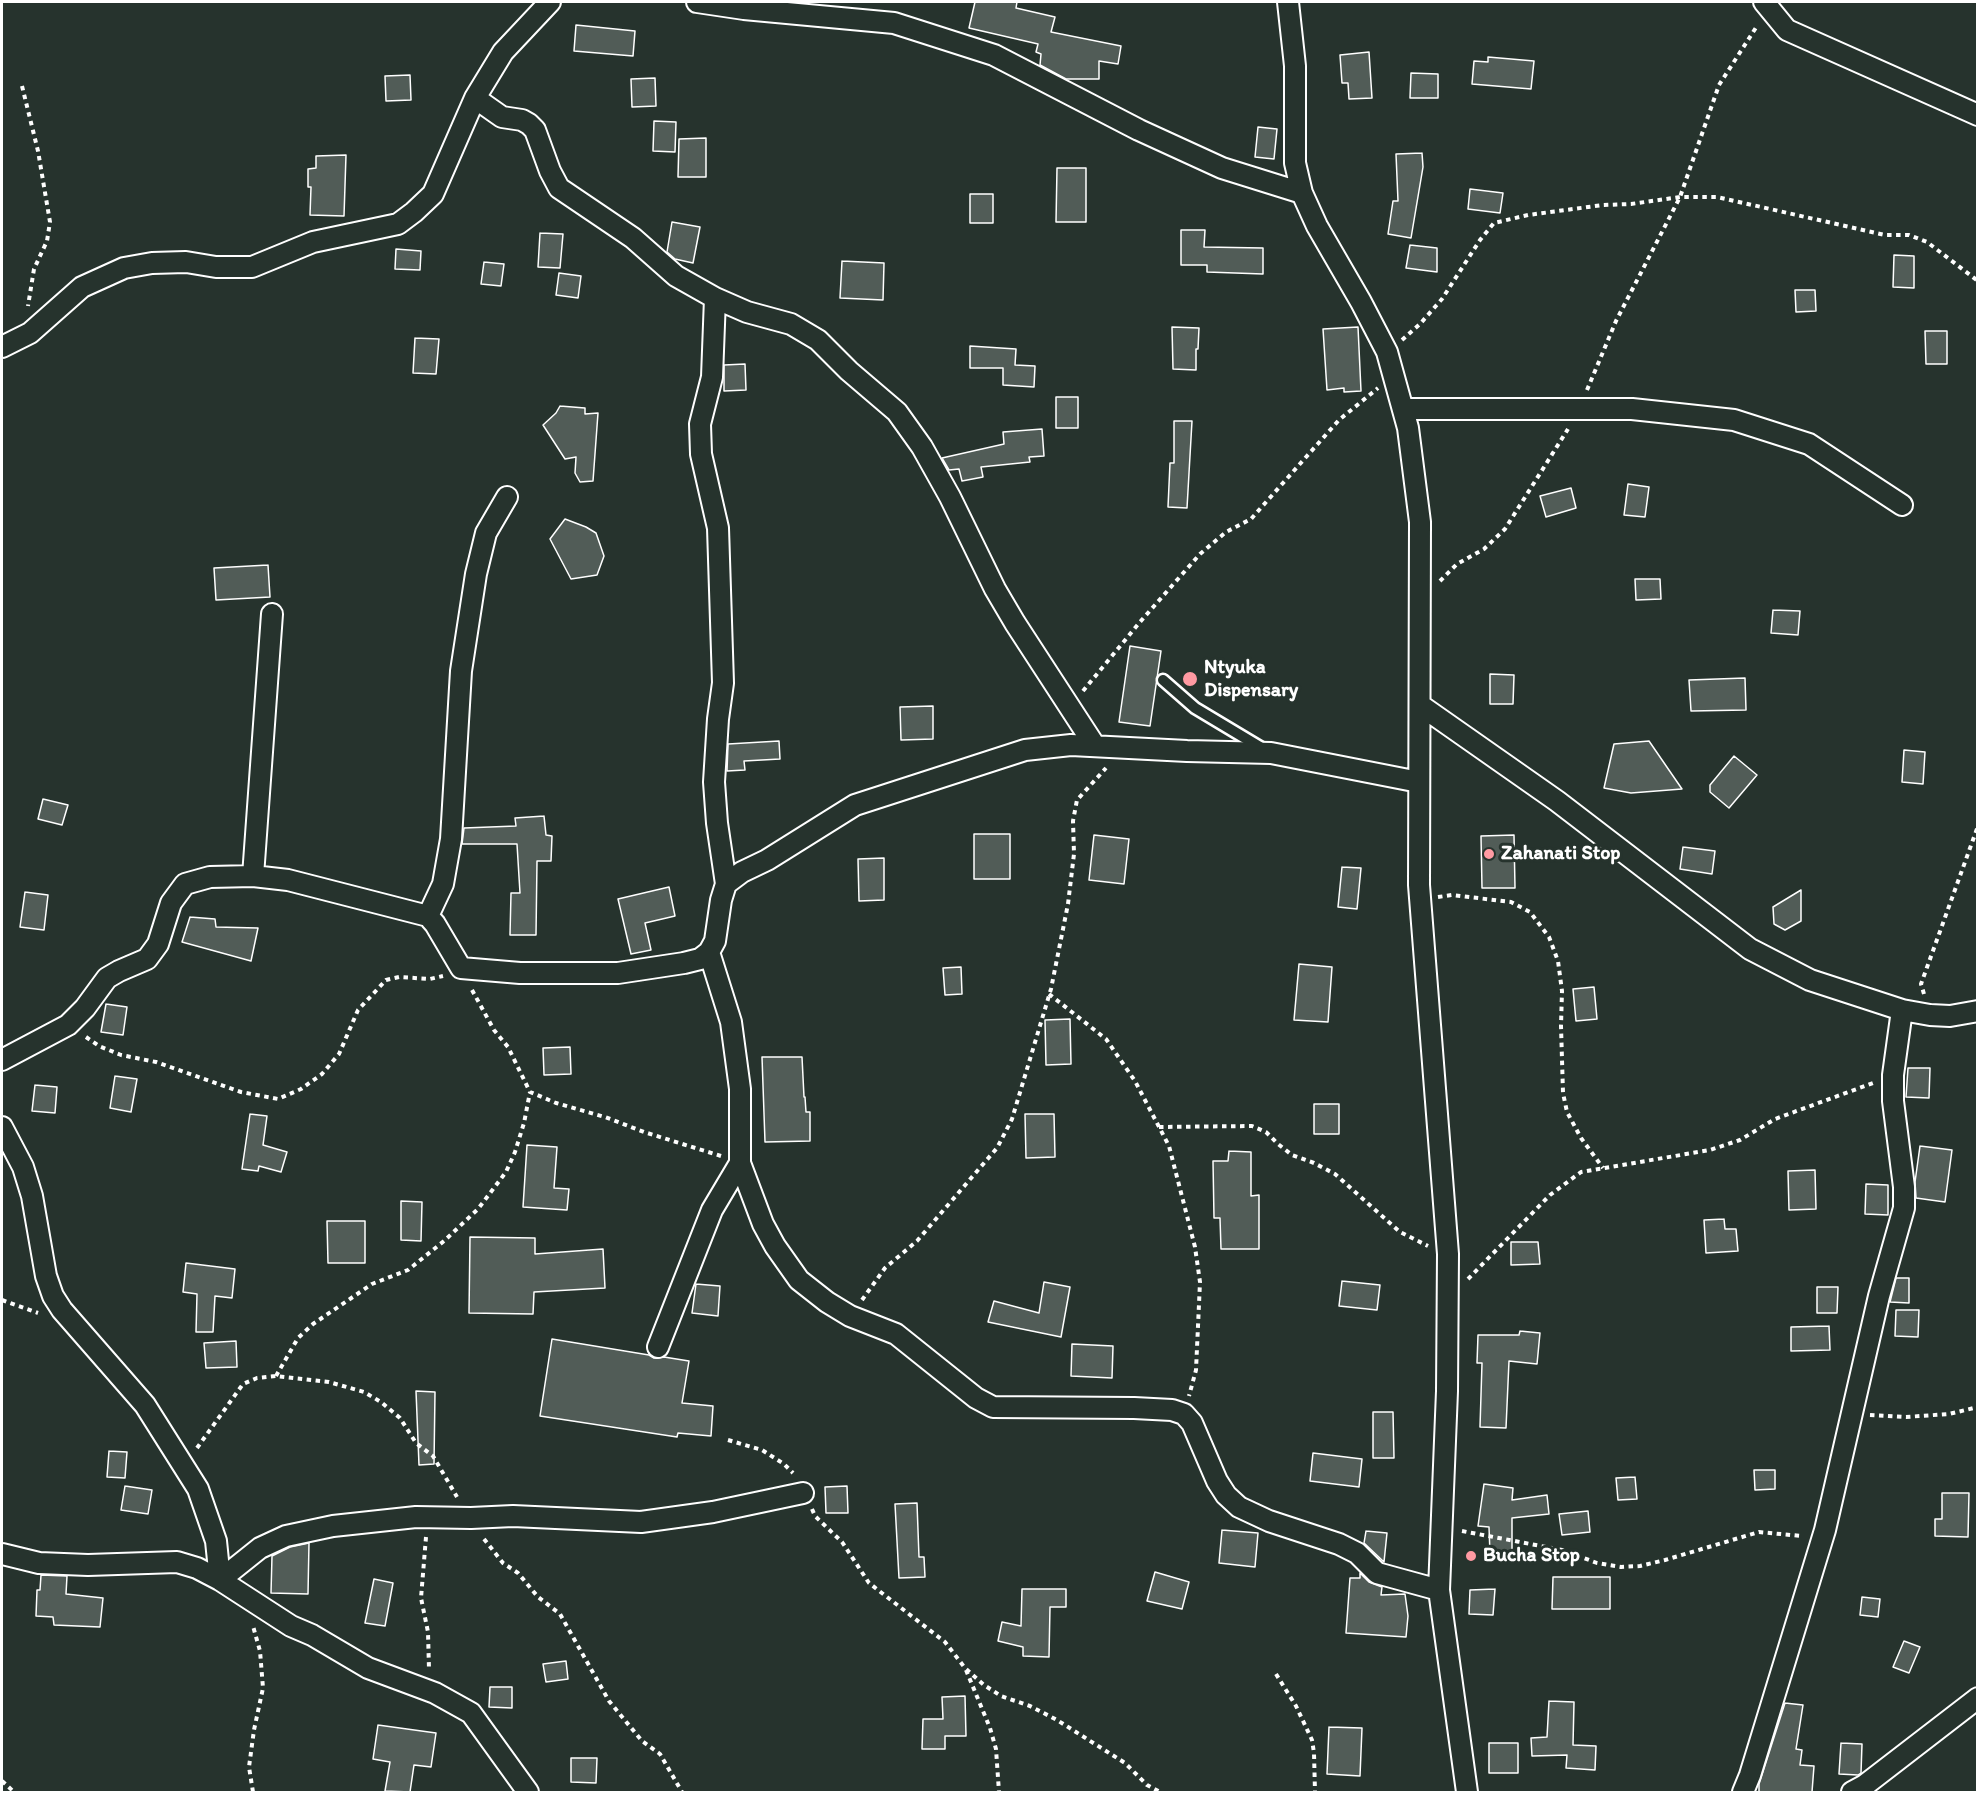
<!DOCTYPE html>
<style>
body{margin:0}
#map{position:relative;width:1979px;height:1794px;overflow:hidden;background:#26332d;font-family:Itim,sans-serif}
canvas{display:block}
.frame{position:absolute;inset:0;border:3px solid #fff;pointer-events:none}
</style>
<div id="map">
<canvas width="1979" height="1794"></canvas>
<div class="frame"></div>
</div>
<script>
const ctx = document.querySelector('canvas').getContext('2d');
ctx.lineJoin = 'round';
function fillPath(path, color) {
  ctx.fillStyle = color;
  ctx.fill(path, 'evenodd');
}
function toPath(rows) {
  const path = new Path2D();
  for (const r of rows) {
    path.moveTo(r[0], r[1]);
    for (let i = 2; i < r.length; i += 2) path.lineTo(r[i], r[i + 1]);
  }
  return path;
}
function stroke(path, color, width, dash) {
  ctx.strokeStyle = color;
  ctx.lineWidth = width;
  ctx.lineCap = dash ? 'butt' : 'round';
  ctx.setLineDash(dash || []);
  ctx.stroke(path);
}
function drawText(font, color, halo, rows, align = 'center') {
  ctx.font = font + ' Itim,sans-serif';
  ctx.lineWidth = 6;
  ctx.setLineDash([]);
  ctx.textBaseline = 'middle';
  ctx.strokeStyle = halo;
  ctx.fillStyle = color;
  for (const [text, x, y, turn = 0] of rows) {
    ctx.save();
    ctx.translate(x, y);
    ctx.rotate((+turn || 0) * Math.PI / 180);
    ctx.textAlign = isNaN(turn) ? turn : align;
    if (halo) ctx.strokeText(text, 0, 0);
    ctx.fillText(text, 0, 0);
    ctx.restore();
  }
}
const building = toPath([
 [975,2,1017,2,1016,8,1055,17,1051,32,1121,46,1118,64,1099,61,1099,79,1066,79,1040,65,1041,54,1036,52,1038,44,969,28,975,2],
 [576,25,635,31,633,56,574,51,576,25],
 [1369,52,1372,98,1349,99,1348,83,1342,83,1340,55,1369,52],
 [1488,57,1534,61,1531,89,1472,84,1474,61,1488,62,1488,57],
 [1411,73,1438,74,1438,98,1410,98,1411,73],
 [410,75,411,100,386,101,385,76,410,75],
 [655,78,656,106,632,107,631,79,655,78],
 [654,121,676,122,675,152,653,151,654,121],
 [1258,127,1277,129,1274,159,1255,157,1258,127],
 [706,138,706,177,678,177,679,139,706,138],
 [1422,153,1423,167,1411,238,1388,234,1393,201,1398,201,1396,154,1422,153],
 [346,155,344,216,310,215,311,187,308,187,308,169,316,168,316,156,346,155],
 [1057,168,1086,168,1086,222,1056,222,1057,168],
 [1470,189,1503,193,1500,213,1468,209,1470,189],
 [970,194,993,194,993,223,970,223,970,194],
 [672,222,700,227,693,263,675,259,667,252,672,222],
 [1181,230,1205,230,1204,247,1263,248,1263,274,1207,272,1207,265,1181,265,1181,230],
 [540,233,563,234,560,268,538,267,540,233],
 [1410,245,1437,248,1437,272,1406,268,1410,245],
 [396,249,421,251,420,270,395,269,396,249],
 [1894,255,1914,256,1914,288,1893,287,1894,255],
 [842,261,884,263,883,300,840,298,842,261],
 [484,262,504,264,501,286,481,284,484,262],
 [559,273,581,276,578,298,556,295,559,273],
 [1795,290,1815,290,1816,311,1796,312,1795,290],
 [1172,327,1199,328,1198,349,1196,349,1196,370,1173,369,1172,327],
 [1358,327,1361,391,1344,392,1344,388,1327,390,1323,329,1358,327],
 [1925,331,1947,331,1947,364,1926,364,1925,331],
 [415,338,439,339,436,374,413,373,415,338],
 [970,346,1016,349,1015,365,1035,366,1034,387,1003,385,1003,368,970,368,970,346],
 [745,364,746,390,724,391,724,365,745,364],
 [1056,397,1078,397,1078,428,1056,428,1056,397],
 [560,406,585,408,585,414,598,413,593,481,580,482,575,473,576,457,565,459,543,425,556,413,560,406],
 [1174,421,1192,421,1187,508,1168,507,1170,463,1174,463,1174,421],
 [1042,429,1044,456,1029,457,1030,462,981,467,983,477,962,481,959,469,949,470,942,458,1004,444,1003,432,1042,429],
 [1628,484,1649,487,1645,517,1624,515,1628,484],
 [1571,488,1576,508,1546,517,1540,496,1571,488],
 [565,519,586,527,596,533,604,556,597,575,571,579,550,539,565,519],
 [268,565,270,597,216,600,214,568,268,565],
 [1635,579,1660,579,1661,599,1636,600,1635,579],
 [1773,610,1800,611,1798,635,1771,633,1773,610],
 [1130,646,1161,651,1150,726,1119,722,1130,646],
 [1490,674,1514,675,1513,704,1490,704,1490,674],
 [1745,678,1746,710,1691,711,1689,680,1745,678],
 [933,706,933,739,901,740,900,707,933,706],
 [779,741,780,759,744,761,745,770,727,771,728,744,779,741],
 [1649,741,1682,789,1631,793,1604,788,1614,744,1649,741],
 [1904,750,1925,752,1923,784,1902,782,1904,750],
 [1734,756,1757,775,1729,808,1710,792,1710,785,1734,756],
 [43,799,68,805,62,825,38,819,43,799],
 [544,816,546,835,552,836,551,861,537,861,536,935,510,935,511,893,520,893,517,844,462,844,464,828,516,826,515,818,544,816],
 [974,834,1010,834,1010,879,974,879,974,834],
 [1094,835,1129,839,1124,884,1089,880,1094,835],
 [1514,835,1515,888,1482,888,1481,836,1514,835],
 [1683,847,1715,851,1712,874,1680,869,1683,847],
 [884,858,884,900,859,901,858,859,884,858],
 [1342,867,1361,868,1357,909,1338,907,1342,867],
 [669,887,675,916,645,923,651,950,631,954,618,899,669,887],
 [1801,890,1801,921,1785,930,1774,924,1773,907,1801,890],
 [25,892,48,895,44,930,20,927,25,892],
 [190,917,215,919,216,927,258,928,251,961,182,942,190,917],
 [1299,964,1332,967,1328,1022,1294,1020,1299,964],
 [961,967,962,994,945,995,943,968,961,967],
 [1594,987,1597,1019,1576,1021,1573,989,1594,987],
 [106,1004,127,1007,123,1035,101,1032,106,1004],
 [1070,1019,1071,1064,1046,1065,1045,1020,1070,1019],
 [570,1047,571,1074,544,1075,543,1048,570,1047],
 [762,1057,802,1057,804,1097,805,1097,806,1112,810,1112,810,1141,765,1142,762,1057],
 [1908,1068,1930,1068,1929,1098,1906,1097,1908,1068],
 [115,1076,137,1079,131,1112,110,1108,115,1076],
 [35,1085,57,1087,55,1113,32,1111,35,1085],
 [1314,1104,1339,1104,1339,1134,1314,1134,1314,1104],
 [250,1114,267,1116,263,1145,287,1152,281,1172,259,1166,258,1171,242,1169,250,1114],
 [1025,1114,1054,1114,1055,1157,1026,1158,1025,1114],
 [527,1145,557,1147,554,1188,569,1189,567,1210,523,1207,527,1145],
 [1920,1146,1952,1150,1945,1202,1916,1198,1915,1182,1920,1146],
 [1229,1151,1251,1152,1251,1196,1259,1195,1259,1249,1221,1249,1220,1218,1214,1218,1213,1161,1228,1161,1229,1151],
 [1815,1170,1816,1209,1789,1210,1788,1171,1815,1170],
 [1866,1184,1888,1185,1888,1215,1865,1214,1866,1184],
 [401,1201,422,1202,421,1241,401,1240,401,1201],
 [1724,1219,1725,1229,1736,1229,1738,1251,1706,1253,1704,1220,1724,1219],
 [327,1221,365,1221,365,1263,328,1263,327,1221],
 [470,1237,535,1238,535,1254,603,1249,605,1288,534,1292,533,1314,469,1313,470,1237],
 [1511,1242,1538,1242,1540,1264,1511,1265,1511,1242],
 [186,1263,235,1269,232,1298,215,1296,213,1332,196,1332,197,1294,183,1292,186,1263],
 [1896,1278,1909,1278,1909,1303,1890,1302,1896,1278],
 [1342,1281,1380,1285,1377,1310,1339,1306,1342,1281],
 [1044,1282,1070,1287,1061,1337,988,1322,994,1301,1039,1313,1044,1282],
 [696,1284,720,1286,718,1316,692,1313,696,1284],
 [1817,1287,1838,1287,1837,1313,1817,1313,1817,1287],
 [1896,1310,1919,1310,1918,1337,1895,1336,1896,1310],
 [1829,1326,1830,1350,1791,1351,1791,1327,1829,1326],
 [1520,1331,1540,1333,1537,1364,1509,1361,1506,1428,1480,1427,1482,1363,1477,1363,1478,1335,1519,1335,1520,1331],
 [552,1339,649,1355,654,1358,664,1357,689,1361,682,1403,713,1406,711,1436,678,1433,677,1437,540,1416,552,1339],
 [236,1341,237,1367,206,1368,204,1343,236,1341],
 [1072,1344,1113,1346,1112,1378,1071,1376,1072,1344],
 [416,1391,435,1392,434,1464,419,1465,416,1391],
 [1373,1412,1393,1412,1394,1458,1373,1458,1373,1412],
 [109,1451,127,1452,125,1478,107,1477,109,1451],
 [1313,1453,1362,1459,1359,1487,1310,1481,1313,1453],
 [1754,1470,1775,1470,1775,1489,1755,1490,1754,1470],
 [1635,1477,1637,1499,1618,1500,1616,1478,1635,1477],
 [1484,1484,1513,1488,1512,1500,1547,1495,1549,1514,1512,1518,1512,1552,1490,1554,1489,1527,1478,1526,1484,1484],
 [125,1486,152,1490,148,1514,121,1510,125,1486],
 [847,1486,848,1513,826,1513,825,1487,847,1486],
 [1942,1493,1969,1493,1968,1537,1935,1536,1935,1519,1942,1519,1942,1493],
 [917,1503,919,1557,924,1557,925,1577,899,1578,895,1504,917,1503],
 [1588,1511,1590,1532,1562,1535,1559,1514,1588,1511],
 [1222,1530,1258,1533,1255,1567,1219,1563,1222,1530],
 [1366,1531,1387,1533,1384,1562,1364,1543,1366,1531],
 [309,1543,308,1594,271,1593,272,1556,290,1547,309,1543],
 [1155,1572,1189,1582,1182,1609,1147,1601,1155,1572],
 [1360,1573,1369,1582,1382,1587,1381,1595,1405,1594,1408,1616,1406,1637,1346,1633,1350,1578,1360,1578,1360,1573],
 [41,1575,67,1576,66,1594,103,1598,100,1627,54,1625,53,1617,36,1616,37,1590,40,1590,41,1575],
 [1553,1577,1610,1577,1610,1609,1552,1609,1553,1577],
 [374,1579,393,1583,385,1626,365,1623,374,1579],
 [1022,1589,1066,1589,1066,1607,1050,1607,1049,1657,1023,1656,1023,1647,998,1641,1002,1622,1021,1626,1022,1589],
 [1495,1589,1493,1615,1469,1614,1470,1590,1495,1589],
 [1862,1597,1880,1599,1878,1617,1860,1615,1862,1597],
 [1904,1641,1920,1647,1909,1673,1893,1667,1904,1641],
 [566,1661,568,1679,546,1682,543,1664,566,1661],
 [490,1687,512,1687,512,1708,489,1707,490,1687],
 [965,1696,966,1736,945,1736,945,1749,922,1749,923,1719,943,1719,942,1697,965,1696],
 [1549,1701,1574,1702,1573,1745,1596,1746,1595,1770,1566,1768,1567,1755,1532,1756,1531,1738,1547,1737,1549,1701],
 [1785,1703,1803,1705,1796,1749,1802,1750,1800,1765,1814,1766,1812,1792,1759,1792,1759,1784,1785,1703],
 [378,1725,436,1733,431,1767,414,1765,410,1792,385,1791,390,1762,373,1759,378,1725],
 [1329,1727,1362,1728,1360,1776,1327,1774,1329,1727],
 [1489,1743,1518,1743,1518,1773,1489,1773,1489,1743],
 [1841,1743,1862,1744,1861,1773,1858,1775,1839,1774,1841,1743],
 [571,1758,597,1758,596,1783,571,1782,571,1758]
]);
const path = toPath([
 [22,86,38,151,50,222,47,241,34,269,28,306],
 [1402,340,1420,324,1442,299,1480,240,1494,223,1528,215,1603,205,1631,204,1680,197,1717,197,1885,235,1909,235,1927,242,1978,281],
 [1587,390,1616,321,1680,197,1719,85,1757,26],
 [1440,581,1457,564,1484,549,1505,529,1568,429],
 [1083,691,1140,622,1200,554,1226,532,1251,519,1339,420,1378,388],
 [1438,897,1452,895,1511,902,1530,912,1549,937,1558,961,1562,991,1561,1026,1563,1093,1567,1112,1581,1138,1603,1168],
 [472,990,494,1030,508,1047,530,1092,556,1103,605,1117,644,1132,721,1156],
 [1049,994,1106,1039,1135,1081,1169,1146,1195,1247,1200,1282,1196,1370,1189,1396],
 [1924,994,1921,984,1978,826],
 [86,1037,99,1046,121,1055,156,1062,241,1092,278,1099,301,1089,322,1074,339,1054,358,1010,386,980,399,977,430,979,443,976],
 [1159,1127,1252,1126,1266,1132,1278,1144,1292,1155,1314,1163,1335,1174,1400,1232,1428,1246],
 [1468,1279,1550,1195,1581,1172,1710,1150,1740,1140,1775,1119,1873,1083],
 [2,1300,38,1313],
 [862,1300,885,1268,917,1241,997,1148,1012,1119,1051,989,1068,904,1074,854,1073,821,1077,800,1106,768],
 [276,1376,298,1338,313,1324,372,1284,408,1270,444,1241,478,1209,506,1172,515,1152,524,1123,530,1092],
 [1870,1415,1906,1417,1949,1414,1978,1407],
 [728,1440,762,1450,784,1464,793,1473],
 [197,1448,243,1384,257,1378,276,1376,329,1382,364,1392,381,1402,400,1418,416,1443,433,1456,457,1497],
 [812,1509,815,1516,842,1542,869,1583,945,1642,965,1668,984,1685,1001,1696,1030,1706,1057,1720,1125,1763,1147,1785,1160,1792],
 [1462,1531,1562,1550,1597,1563,1621,1567,1640,1566,1665,1560,1759,1532,1802,1536],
 [426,1537,421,1598,428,1632,429,1669],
 [484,1539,503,1563,518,1573,538,1597,560,1614,609,1701,642,1741,660,1754,682,1792],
 [966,1670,990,1728,996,1749,999,1792],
 [1276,1674,1296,1706,1312,1740,1314,1753,1315,1792],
 [2,1781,14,1792],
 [253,1792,249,1767,254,1730,263,1688,260,1651,253,1626]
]);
const service = toPath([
 [1163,680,1195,708,1265,750]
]);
const minor = toPath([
 [697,2,744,9,894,23,994,55,1139,130,1222,168,1302,193],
 [1288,2,1295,66,1295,163,1302,193,1317,226,1361,302,1387,352,1408,428,1420,522,1419,885,1448,1254,1447,1391,1439,1590,1467,1792],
 [1764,2,1787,30,1978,115],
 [475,98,502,117,522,120,529,124,535,130,550,171,559,188,633,238,676,276,715,298,747,312,791,324,818,340,849,371,897,412,922,447,950,497,995,589,1015,623,1095,746],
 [715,298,712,377,700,424,701,454,718,528,723,683,718,719,714,782,717,823,726,884],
 [2,347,30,333,82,287,124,268,152,263,186,262,216,267,252,267,313,242,398,224,414,212,433,194,475,98,503,52,550,2],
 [1404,409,1632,409,1734,420,1809,444,1902,505],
 [1420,705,1557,801,1750,949,1810,980,1902,1010,1930,1015,1950,1016,1978,1011],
 [253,876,272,614],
 [428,916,443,884,451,839,461,671,476,574,486,533,507,497],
 [709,952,731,1022,740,1089,740,1163,763,1224,775,1246,799,1280,827,1302,850,1316,896,1334,976,1398,993,1407,1134,1408,1172,1410,1184,1414,1192,1423,1217,1481,1226,1495,1239,1507,1269,1521,1339,1544,1357,1553,1377,1573,1439,1590],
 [2,1060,68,1025,85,1008,107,978,119,971,147,959,158,944,171,903,185,884,210,877,253,876,288,880,428,916,435,924,461,968,520,973,618,973,684,963,700,959,709,952,715,941,721,900,726,884,742,872,767,860,855,805,1025,750,1071,745,1187,751,1271,753,1419,782],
 [2,1127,23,1167,32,1196,46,1276,53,1296,62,1310,145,1405,198,1489,216,1541,220,1580],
 [658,1347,712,1210,740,1163],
 [2,1554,39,1563,88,1565,177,1562,197,1568,220,1580,291,1626,312,1635,368,1668,435,1693,471,1713,528,1792],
 [220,1580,260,1548,286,1536,333,1526,416,1517,471,1518,513,1516,641,1522,713,1512,803,1493],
 [1743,1792,1750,1775,1825,1530,1879,1296,1904,1208,1904,1187,1893,1101,1893,1075,1902,1010],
 [1852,1792,1865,1785,1978,1698]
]);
const markers = [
 [1190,679,8,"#ff9aa2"],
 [1489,854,6,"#ff9aa2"],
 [1471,1556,6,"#ff9aa2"]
];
const poiNames = [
 ["Ntyuka",1204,668],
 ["Dispensary",1204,691],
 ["Zahanati Stop",1501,854],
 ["Bucha Stop",1483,1556]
];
fillPath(building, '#515c57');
stroke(building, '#fff', 1.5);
stroke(service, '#fff', 15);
stroke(minor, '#fff', 24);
stroke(path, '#fff', 4, [4.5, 4.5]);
stroke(service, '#26332d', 10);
stroke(minor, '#26332d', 20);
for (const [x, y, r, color] of markers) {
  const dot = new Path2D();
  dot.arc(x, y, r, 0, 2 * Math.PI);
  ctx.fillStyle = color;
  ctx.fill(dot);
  stroke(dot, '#26332d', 2);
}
drawText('bold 20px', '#fff', '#26332d', poiNames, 'left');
</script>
